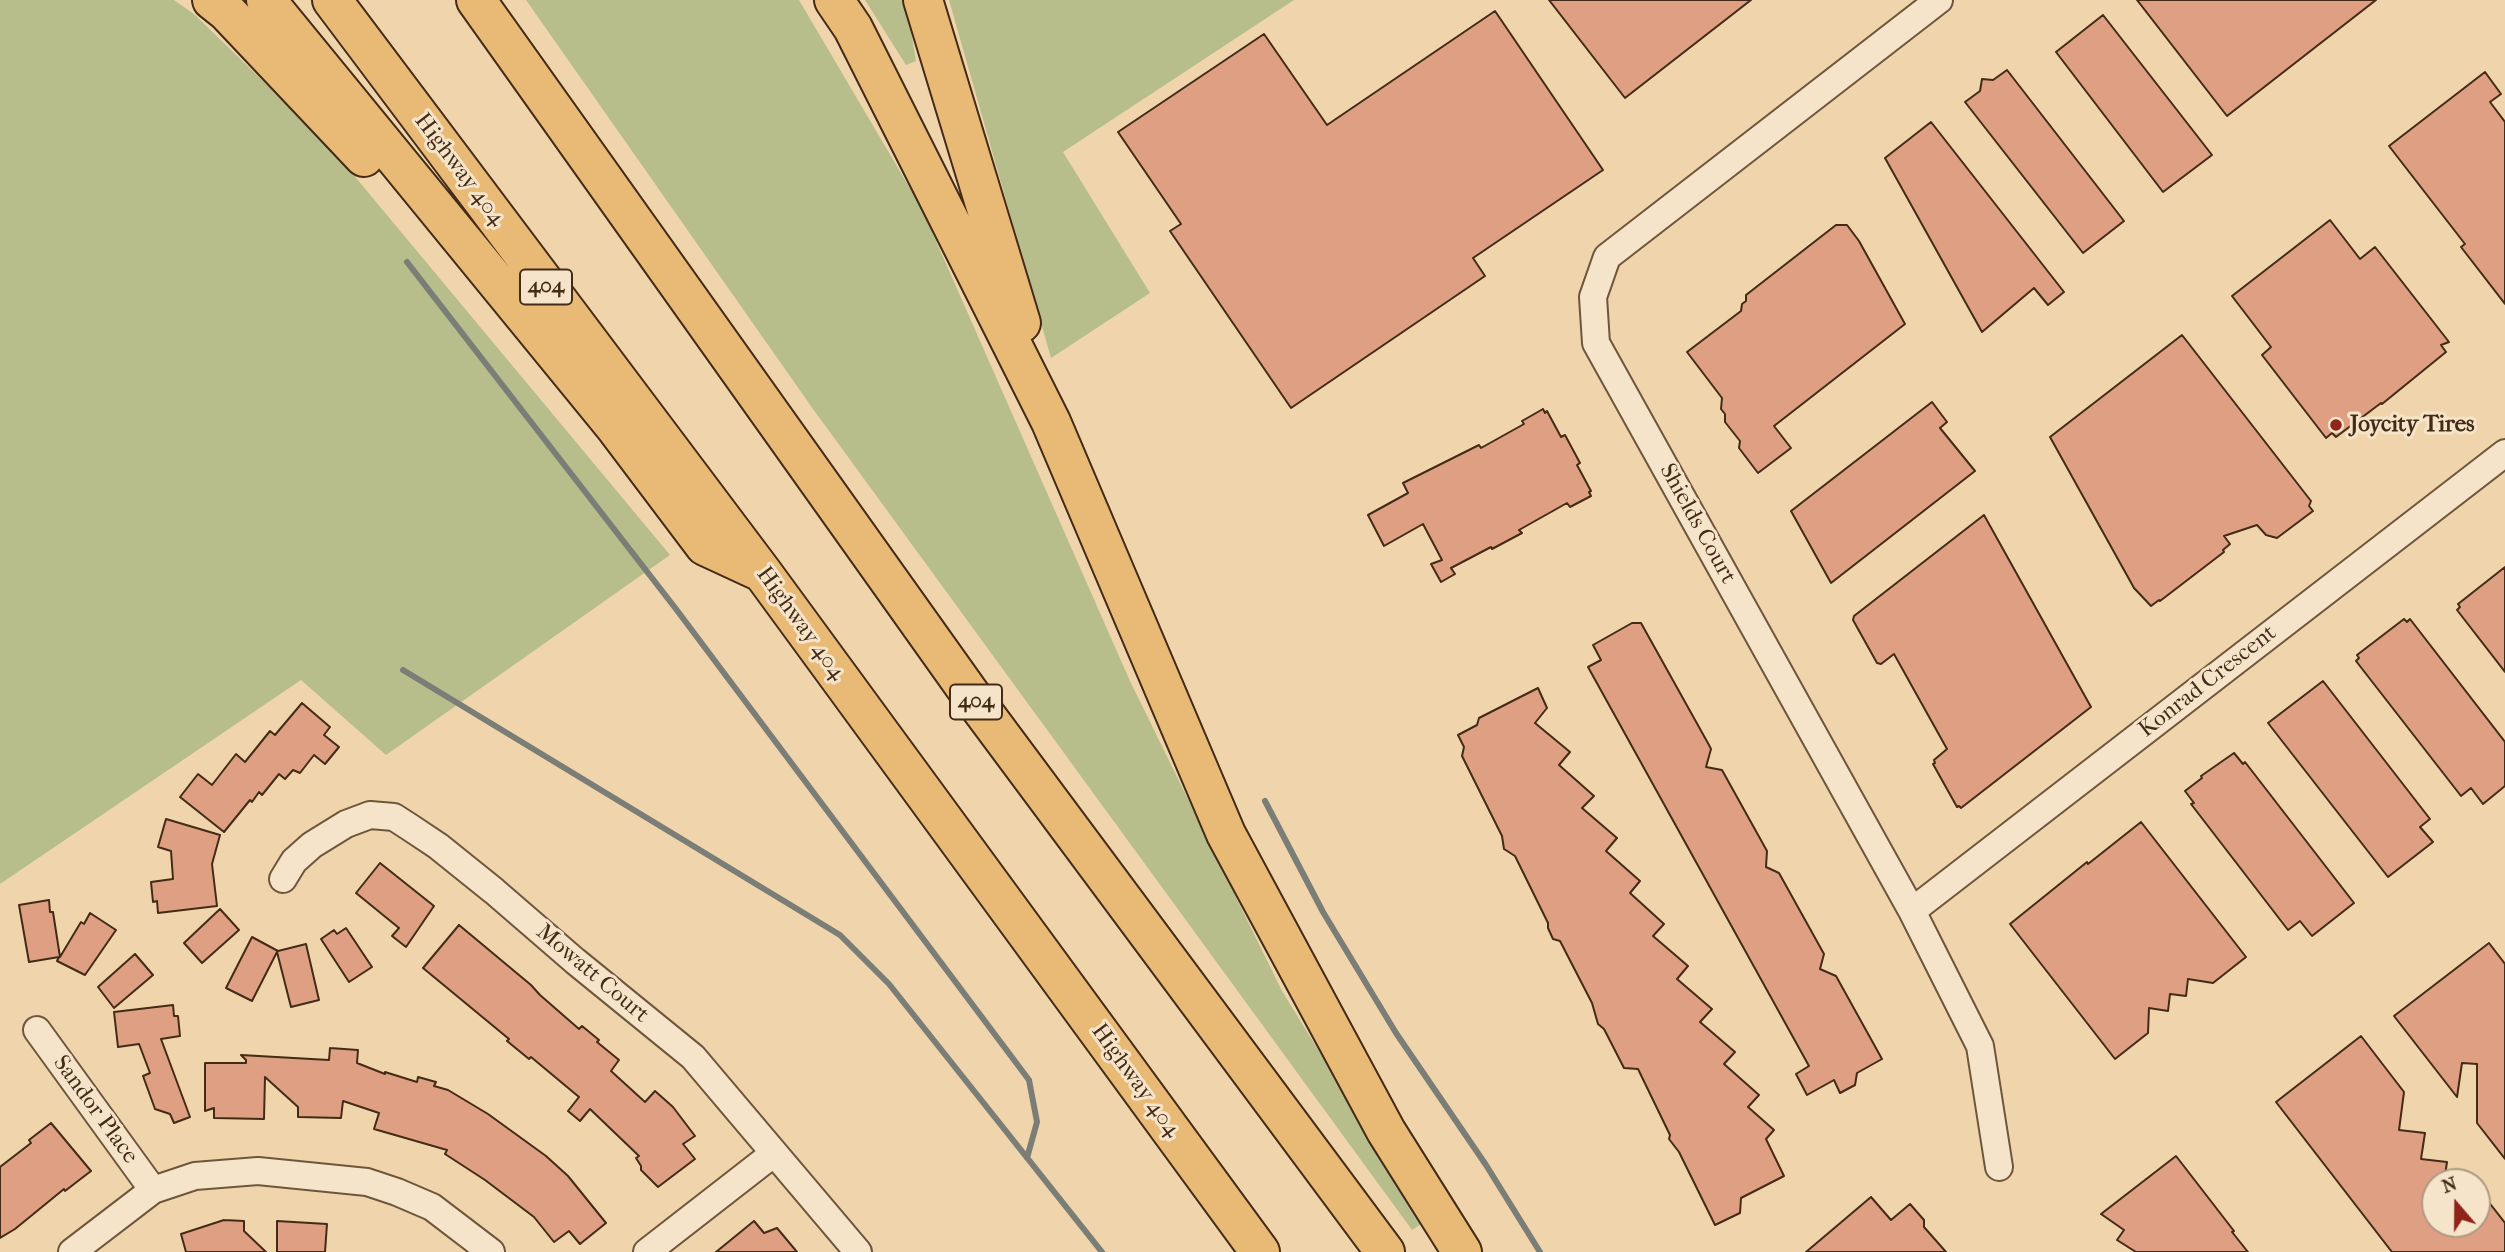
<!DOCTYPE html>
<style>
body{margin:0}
#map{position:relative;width:2505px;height:1252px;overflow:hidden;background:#f0d5ac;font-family:"IM FELL French Canon",serif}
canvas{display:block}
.north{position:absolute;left:2421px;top:1168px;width:70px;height:70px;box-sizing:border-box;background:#f5e4c9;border:2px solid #ae9a82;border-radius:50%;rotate:340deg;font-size:19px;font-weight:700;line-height:28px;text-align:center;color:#432b17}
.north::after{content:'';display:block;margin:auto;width:24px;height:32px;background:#8f2418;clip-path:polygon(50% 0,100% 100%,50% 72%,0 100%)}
</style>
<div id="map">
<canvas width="2505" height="1252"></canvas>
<div class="north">N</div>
</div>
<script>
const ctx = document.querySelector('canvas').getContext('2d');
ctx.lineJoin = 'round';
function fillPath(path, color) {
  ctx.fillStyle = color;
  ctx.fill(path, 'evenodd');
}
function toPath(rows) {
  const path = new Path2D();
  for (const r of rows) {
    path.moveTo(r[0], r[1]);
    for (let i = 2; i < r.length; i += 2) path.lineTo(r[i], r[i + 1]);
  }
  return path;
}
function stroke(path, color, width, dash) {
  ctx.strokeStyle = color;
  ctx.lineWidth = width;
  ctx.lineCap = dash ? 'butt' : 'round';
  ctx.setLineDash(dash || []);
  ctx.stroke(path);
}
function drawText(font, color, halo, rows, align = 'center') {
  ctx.font = font + ' "IM FELL French Canon",serif';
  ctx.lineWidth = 6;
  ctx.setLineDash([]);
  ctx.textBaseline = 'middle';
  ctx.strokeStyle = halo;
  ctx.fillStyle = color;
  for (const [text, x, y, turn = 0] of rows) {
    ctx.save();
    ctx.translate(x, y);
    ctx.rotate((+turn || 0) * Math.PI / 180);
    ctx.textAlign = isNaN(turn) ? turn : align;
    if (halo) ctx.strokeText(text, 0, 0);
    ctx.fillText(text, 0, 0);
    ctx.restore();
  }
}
const green = toPath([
 [0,0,174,0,194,14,327,143,670,555,386,755,301,680,0,884],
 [526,0,799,0,921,207,1130,681,1282,991,1424,1222,1412,1230,813,409],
 [865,0,906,0,916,61,906,65],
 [949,0,1294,0,1063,152,1150,293,1051,358]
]);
const stream = toPath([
 [407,262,676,609,1029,1080,1037,1122,1027,1158],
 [403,670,840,935,889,984,1102,1252],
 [1265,801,1323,912,1396,1033,1486,1165,1540,1252]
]);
const building = toPath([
 [1549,0,1751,0,1625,98,1549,0],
 [2137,0,2376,0,2227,116,2137,0],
 [1495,11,1603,170,1473,258,1485,276,1291,408,1170,231,1181,224,1118,132,1264,34,1327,125,1495,11],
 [2103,15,2212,155,2163,192,2056,52,2103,15],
 [2007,70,2124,221,2083,253,1965,102,1980,91,1982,79,1993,80,2007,70],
 [2485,72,2501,94,2490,102,2505,122,2505,304,2461,247,2465,244,2389,146,2485,72],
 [1931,122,2064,292,2048,305,2034,288,1982,332,1885,158,1931,122],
 [2330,220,2360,259,2375,247,2449,342,2441,345,2446,352,2382,404,2381,403,2336,437,2332,433,2326,438,2262,355,2271,347,2232,296,2330,220],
 [1836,225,1847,225,1859,241,1905,324,1774,426,1791,448,1758,473,1739,448,1740,441,1725,422,1725,414,1721,409,1722,398,1687,352,1741,311,1742,304,1746,301,1746,295,1836,225],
 [2182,335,2311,501,2309,506,2313,511,2277,538,2266,535,2257,525,2224,536,2230,544,2223,550,2224,552,2160,601,2159,600,2151,606,2134,588,2050,437,2182,335],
 [1932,402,1947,422,1940,428,1975,471,1831,583,1791,511,1932,402],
 [1543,409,1545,413,1547,411,1561,437,1565,435,1580,463,1577,465,1591,491,1589,492,1591,496,1570,507,1567,503,1519,530,1522,533,1492,549,1491,547,1451,568,1455,574,1441,582,1431,564,1442,560,1423,524,1384,546,1368,515,1408,493,1403,483,1479,445,1481,448,1524,424,1522,421,1543,409],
 [1984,515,2091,707,1961,808,1959,806,1957,807,1933,764,1935,763,1934,760,1947,749,1894,654,1881,664,1877,663,1853,620,1854,616,1984,515],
 [2505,567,2505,672,2457,610,2460,607,2458,604,2505,567],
 [2404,619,2407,622,2410,619,2505,742,2505,786,2483,804,2471,788,2461,796,2356,661,2359,658,2357,655,2404,619],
 [1632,623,1641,623,1709,745,1711,749,1706,767,1722,770,1767,851,1766,867,1779,873,1824,954,1820,969,1836,976,1882,1059,1857,1073,1855,1085,1840,1093,1834,1080,1807,1095,1796,1074,1809,1066,1588,667,1601,660,1593,645,1632,623],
 [2323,681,2430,819,2420,827,2433,842,2388,877,2268,723,2323,681],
 [1538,688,1547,708,1535,723,1570,752,1559,765,1594,796,1582,808,1617,838,1606,851,1640,881,1630,893,1664,924,1653,936,1688,966,1677,979,1712,1009,1700,1022,1735,1052,1724,1064,1759,1095,1748,1107,1774,1130,1766,1139,1784,1176,1741,1198,1740,1213,1715,1225,1679,1152,1669,1139,1670,1135,1638,1069,1624,1068,1604,1029,1598,1024,1592,1003,1560,941,1553,939,1548,928,1548,923,1515,856,1504,849,1502,836,1462,756,1464,747,1458,735,1477,725,1479,718,1538,688],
 [302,703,330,727,324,735,339,747,325,764,314,755,300,773,293,770,285,779,279,774,262,795,259,792,252,802,250,800,224,832,180,797,198,774,212,785,236,754,245,762,270,731,275,735,302,703],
 [2234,753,2243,764,2245,762,2354,903,2312,936,2300,921,2288,930,2191,804,2194,803,2185,791,2202,778,2201,776,2234,753],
 [166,819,220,835,212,864,217,906,158,913,157,901,153,902,151,882,173,879,171,851,158,847,166,819],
 [2141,822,2246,957,2213,983,2188,979,2186,996,2170,994,2168,1011,2149,1008,2148,1033,2115,1059,2010,924,2087,862,2088,864,2141,822],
 [380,863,434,906,406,947,392,936,399,928,356,893,380,863],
 [49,900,50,912,53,912,60,957,81,922,84,924,90,913,116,930,85,975,57,961,59,957,29,962,19,905,49,900],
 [220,909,239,930,202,963,184,943,220,909],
 [459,925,531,985,540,995,579,1029,582,1026,599,1040,597,1042,619,1060,611,1071,645,1102,655,1091,673,1107,695,1136,683,1144,695,1159,658,1187,641,1170,641,1166,636,1158,639,1156,590,1109,580,1121,568,1111,579,1097,531,1057,529,1059,507,1041,509,1039,423,968,459,925],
 [346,928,372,967,349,982,321,939,334,930,337,934,346,928],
 [252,937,278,951,306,944,319,1000,291,1007,277,952,252,1001,226,988,252,937],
 [2489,943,2505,964,2505,1159,2477,1123,2477,1064,2462,1063,2457,1097,2394,1016,2489,943],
 [135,954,153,975,114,1008,98,987,135,954],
 [173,1005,174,1016,178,1016,180,1036,161,1039,190,1117,174,1123,170,1114,155,1109,143,1076,150,1073,139,1044,118,1047,114,1012,173,1005],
 [2361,1036,2404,1092,2399,1130,2425,1133,2421,1159,2447,1162,2444,1182,2435,1182,2435,1224,2477,1224,2477,1187,2505,1223,2505,1252,2392,1252,2276,1102,2361,1036],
 [330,1048,358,1050,357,1063,385,1074,385,1072,417,1082,418,1077,436,1082,434,1086,448,1090,488,1114,546,1156,568,1176,606,1223,580,1244,569,1231,554,1242,534,1217,485,1180,445,1154,447,1150,374,1129,379,1113,343,1101,341,1118,298,1117,298,1107,265,1077,264,1119,214,1118,214,1108,205,1111,205,1063,246,1063,246,1060,241,1055,329,1060,330,1048],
 [51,1123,91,1171,65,1191,64,1189,15,1229,0,1238,0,1167,31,1143,29,1140,51,1123],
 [2176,1156,2234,1231,2232,1232,2248,1252,2136,1252,2117,1240,2124,1230,2101,1214,2176,1156],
 [1871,1197,1891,1220,1910,1204,1924,1220,1924,1227,1946,1252,1806,1252,1871,1197],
 [224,1220,244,1221,244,1231,266,1252,186,1252,181,1234,224,1220],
 [277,1221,327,1224,325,1252,277,1252,277,1221],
 [754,1221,764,1233,777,1228,797,1252,716,1252,754,1221]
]);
const minor = toPath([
 [1939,0,1607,257,1593,297,1596,343,1912,911,1980,1046,1999,1167],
 [283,879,294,861,312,845,346,824,370,815,394,817,411,828,438,846,494,891,575,961,693,1057,858,1252],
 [1912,911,2505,453],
 [37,1030,153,1190],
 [72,1252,153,1190,195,1176,258,1171,367,1182,397,1192,432,1207,491,1252],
 [647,1252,773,1154]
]);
const highway = toPath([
 [212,0,227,12,364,157],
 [266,0,616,428,705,546,759,571],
 [332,0,762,572,1260,1252],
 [476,0,970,694,1385,1252],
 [834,0,853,28,1051,422,1226,834,1386,1131,1462,1252],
 [923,0,1021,323]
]);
const markers = [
 [2336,425,7,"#8f2418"]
];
const shields = [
 [546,287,52],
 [976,702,52]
];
const shieldNames = [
 ["404",546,287],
 ["404",976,702]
];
const streetNames = [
 ["Highway 404",459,170,53],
 ["Shields Court",1697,524,61],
 ["Highway 404",800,624,54],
 ["Konrad Crescent",2208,682,-38],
 ["Mowatt Court",592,974,40],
 ["Highway 404",1135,1081,54],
 ["Sandor Place",95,1110,54]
];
const poiNames = [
 ["Joycity Tires",2350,425]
];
fillPath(green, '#b7be8c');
stroke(stream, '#7b7e76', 6);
fillPath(building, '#de9f82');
stroke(building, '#432b17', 2);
stroke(minor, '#6e563c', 30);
stroke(highway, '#432b17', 42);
stroke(minor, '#f5e4c9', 26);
stroke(highway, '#e8ba76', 38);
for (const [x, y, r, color] of markers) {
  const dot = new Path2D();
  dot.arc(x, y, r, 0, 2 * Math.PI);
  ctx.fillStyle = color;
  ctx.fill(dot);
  stroke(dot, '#f5e4c9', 2.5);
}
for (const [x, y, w] of shields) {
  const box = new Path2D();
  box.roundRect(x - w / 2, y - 17.5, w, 35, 5);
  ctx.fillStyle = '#f5e4c9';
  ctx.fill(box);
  stroke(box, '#432b17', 2);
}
drawText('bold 21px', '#432b17', null, shieldNames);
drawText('23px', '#432b17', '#f5e4c9', streetNames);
drawText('bold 23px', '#432b17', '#f5e4c9', poiNames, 'left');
</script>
